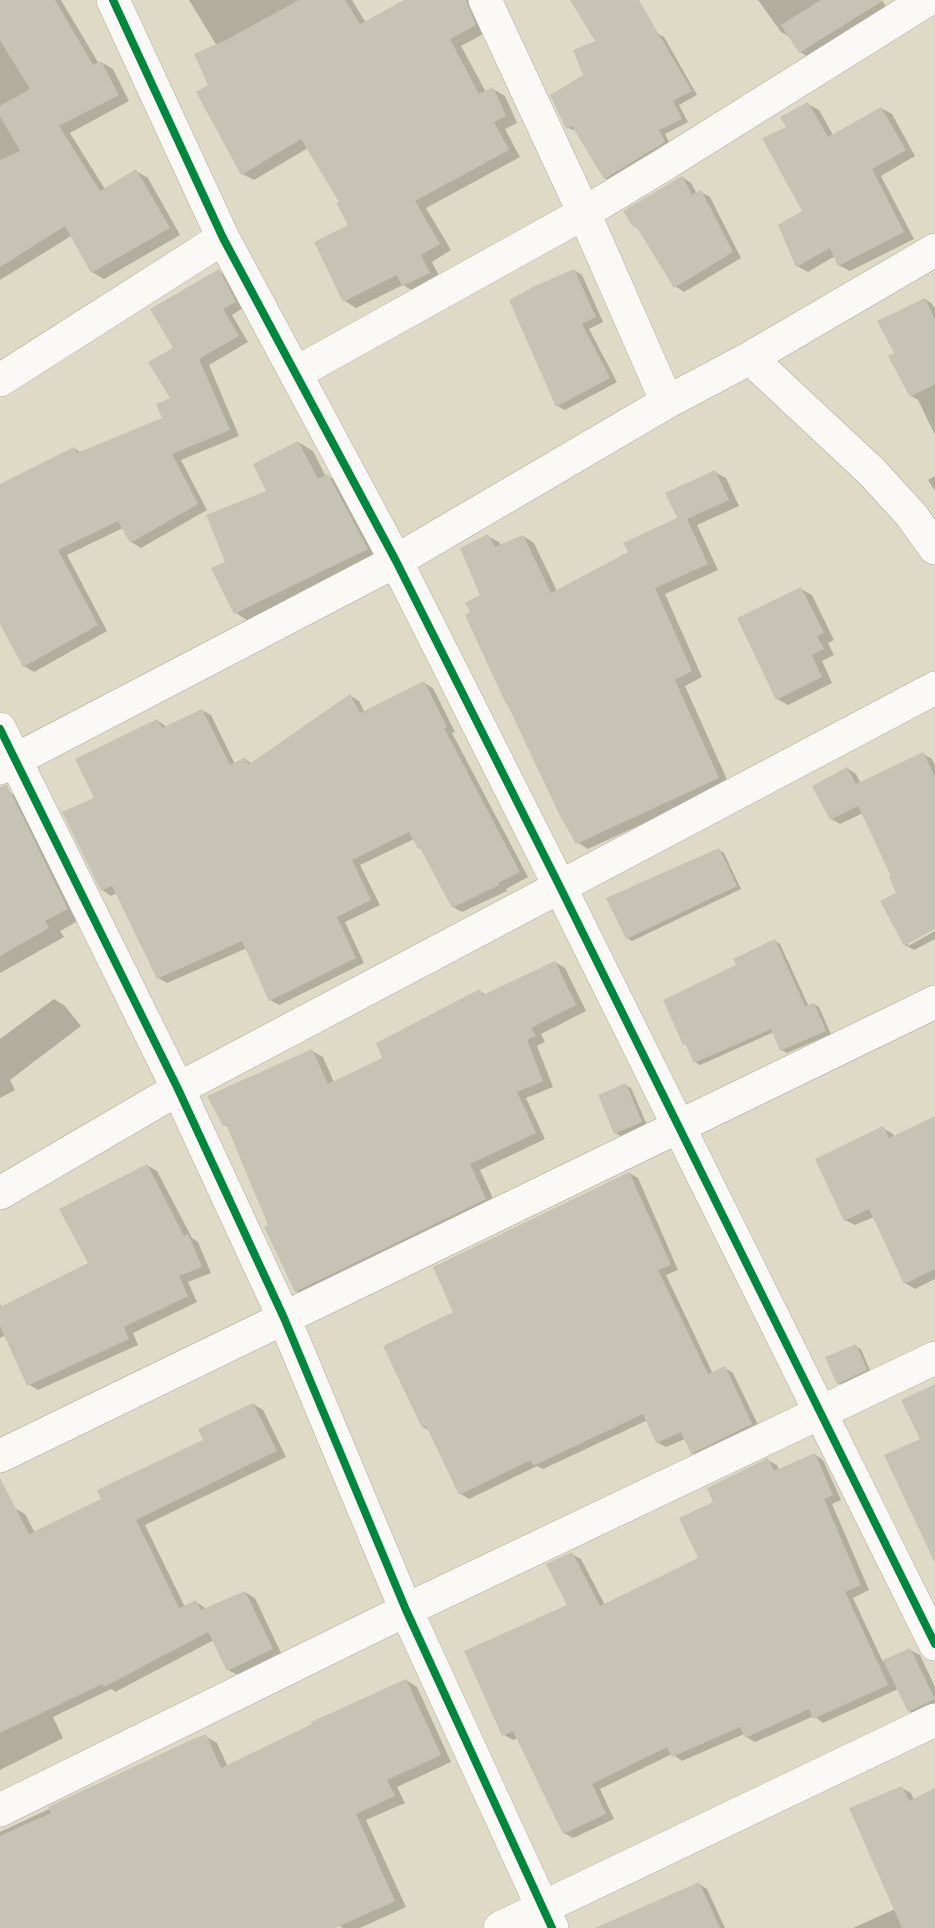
<!DOCTYPE html>
<style>
body{margin:0}
canvas{display:block;background:#dedac6}
</style>
<canvas width="935" height="1928"></canvas>
<script>
const ctx = document.querySelector('canvas').getContext('2d');
ctx.lineJoin = 'round';
function fillPath(path, color) {
  ctx.fillStyle = color;
  ctx.fill(path, 'evenodd');
}
function toPath(rows) {
  const path = new Path2D();
  for (const r of rows) {
    path.moveTo(r[0], r[1]);
    for (let i = 2; i < r.length; i += 2) path.lineTo(r[i], r[i + 1]);
  }
  return path;
}
function stroke(path, color, width, dash) {
  ctx.strokeStyle = color;
  ctx.lineWidth = width;
  ctx.lineCap = dash ? 'butt' : 'round';
  ctx.setLineDash(dash || []);
  ctx.stroke(path);
}
const shadow = toPath([
 [7,0,61,0,99,64,101,62,113,69,129,101,70,133,105,189,136,171,148,178,180,235,104,279,92,272,71,236,0,280,0,4],
 [189,0,352,0,366,23,407,0,473,0,487,32,461,46,486,92,493,89,505,96,517,123,505,129,520,157,426,208,451,250,432,262,441,279,415,292,403,285,356,308,345,301,350,226,341,202,308,148,254,180,242,174,210,86,217,46],
 [572,0,626,0,657,33,664,37,697,95,679,105,688,122,665,134,671,146,612,182,605,178,576,131,568,128,597,42],
 [758,0,882,0,889,12,813,60,800,52,791,38,781,32],
 [808,104,819,110,833,135,881,108,892,114,915,156,881,176,914,239,850,271,839,265,835,256,808,272,797,266,804,212,788,128],
 [682,177,691,183,697,194,701,192,710,197,741,258,684,292,675,286,640,230,634,226],
 [574,270,582,275,603,322,589,329,617,382,565,410,557,406],
 [219,271,228,277,245,307,232,315,248,342,209,365,239,436,181,460,207,510,141,548,131,542,123,528,67,555,107,631,34,672,24,666,0,621,0,486,74,448,82,453,164,419,172,399,175,348],
 [925,299,931,303,935,308,935,435,918,400,911,396,896,354],
 [298,442,313,451,326,477,328,476,343,485,382,557,250,622,236,613,213,569,227,562],
 [715,472,726,478,739,506,697,525,718,570,665,594,702,677,685,686,729,784,588,849,577,842,472,612,482,596,488,536,499,542,501,546,523,536,534,543,557,591,630,553,679,519],
 [935,476,935,491,928,480],
 [801,589,812,595,834,640,828,643,834,655,822,661,832,683,788,705,777,699],
 [424,683,433,688,455,732,452,733,528,877,506,889,507,891,462,912,453,907,423,850,419,848,414,839,360,865,380,905,345,922,364,963,279,1005,270,1000,247,948,167,983,158,978,117,893,111,896,102,890,64,813,96,799,157,720,167,727,202,710,211,715,235,764,244,759,253,764,351,696,359,701,365,713],
 [923,754,932,759,935,765,935,927,908,942,908,946,935,931,935,939,914,950,905,945,898,894,893,877,863,813,840,824,831,819,847,768,856,774,861,784],
 [9,792,25,802,83,918,60,931,64,937,0,973,0,797],
 [719,850,724,853,741,889,632,941,627,938],
 [775,941,780,944,809,1007,814,1004,819,1007,831,1034,787,1053,781,1050,774,1032,700,1065,695,1062,688,1046,684,1044,738,966],
 [555,962,565,968,586,1011,541,1034,545,1042,537,1046,553,1087,526,1098,545,1139,480,1170,496,1205,307,1297,296,1291,228,1127,224,1125,312,1051,323,1057,334,1082,384,1059,480,991,486,995],
 [54,999,65,1006,81,1026,10,1080,15,1090,0,1098,0,1039],
 [626,1085,631,1088,647,1125,621,1136,615,1133],
 [935,1118,935,1279,915,1289,905,1283,874,1217,855,1225,845,1220,883,1128,893,1134,894,1137],
 [147,1165,157,1171,192,1238,198,1242,211,1273,188,1282,197,1302,133,1333,138,1345,38,1390,28,1384,6,1335,0,1338,0,1304,2,1308,90,1264],
 [629,1173,638,1178,678,1270,666,1275,713,1374,725,1368,733,1373,760,1429,700,1458,692,1453,685,1439,666,1447,657,1442,648,1420,543,1469,537,1466,469,1499,461,1494,430,1431,423,1427,455,1313],
 [855,1346,861,1349,871,1373,843,1386,838,1383],
 [253,1404,263,1410,286,1457,145,1525,185,1607,196,1602,207,1609,245,1592,255,1598,282,1655,238,1675,228,1670,214,1640,115,1692,111,1689,53,1717,63,1738,0,1770,0,1514,15,1508,25,1514,35,1533,103,1500,205,1440],
 [814,1454,823,1460,841,1500,832,1504,869,1590,853,1598,883,1662,910,1650,920,1655,935,1687,935,1709,918,1717,909,1711,898,1689,823,1723,814,1716,755,1742,746,1737,744,1734,682,1761,672,1754,600,1789,614,1819,573,1838,564,1833,518,1738,513,1740,504,1735,569,1606,572,1554,581,1559,605,1605,700,1558,715,1502,768,1460,777,1465,779,1470],
 [406,1680,417,1687,451,1762,397,1787,405,1803,366,1820,406,1907,360,1928,343,1928,339,1926,335,1928,0,1928,0,1881,10,1855,0,1836,0,1832,205,1736,217,1743,228,1767],
 [902,1788,911,1793,914,1800,935,1790,935,1928,853,1928,895,1909],
 [699,1884,707,1889,725,1928,636,1928]
]);
const building = toPath([
 [0,0,55,0,93,65,101,61,119,95,59,126,100,191,136,169,170,228,91,273,65,226,0,267,0,160,20,151,0,116,0,106,30,89,0,40],
 [299,0,345,0,360,24,404,0,466,0,476,25,450,39,479,94,493,87,506,116,494,122,509,150,415,201,440,244,421,255,430,273,402,286,397,275,343,302,314,242,348,225,336,203,339,202,301,139,241,175,196,92,208,85,194,54,226,40],
 [570,0,639,0,692,91,673,101,682,119,659,130,665,142,604,179,572,126,566,129,550,95,583,75,573,50,595,41],
 [821,0,884,0,799,53,781,25],
 [808,102,828,137,881,107,906,150,872,169,904,232,838,266,830,248,796,267,778,225,802,211,762,138,786,127,780,117],
 [682,176,692,195,701,190,733,252,674,288,636,226,633,227,623,211],
 [219,269,236,302,223,309,239,336,199,359,230,430,172,454,198,504,130,543,118,521,58,550,98,625,23,667,0,624,0,484,74,447,77,453,162,418,156,404,170,398,148,362,173,348,150,309],
 [574,269,596,317,582,324,610,378,556,407,509,300,530,289,530,288],
 [925,298,935,320,935,384,910,397,888,356,894,353,877,321],
 [298,441,318,479,328,474,368,549,234,614,211,568,225,562,206,515,266,491,253,464],
 [715,470,729,500,687,519,708,564,655,588,692,671,675,680,719,778,576,844,560,816,507,704,506,704,465,615,470,611,465,603,480,595,460,548,488,534,495,547,523,535,551,593,628,552,623,543,677,518,665,493],
 [801,587,824,633,817,636,824,649,812,655,822,677,776,700,737,618],
 [424,681,447,727,444,728,520,872,498,883,499,885,452,908,420,848,418,849,409,832,352,860,371,900,337,917,356,958,269,1001,242,941,157,979,112,886,101,891,62,812,94,798,75,759,157,719,162,728,202,709,230,765,245,757,248,765,350,694,360,713],
 [923,752,935,777,935,929,904,946,880,901,896,893,889,877,891,876,858,806,830,820,812,786,847,767,856,784],
 [7,785,68,909,45,921,49,928,0,956,0,787],
 [719,848,737,886,626,939,606,898],
 [775,939,805,1006,814,1003,826,1031,780,1051,771,1029,694,1063,685,1044,683,1045,663,1000,736,965,733,959],
 [555,961,576,1005,531,1028,536,1036,527,1040,543,1081,517,1092,536,1133,470,1164,486,1199,295,1292,264,1227,268,1225,226,1124,223,1126,207,1096,312,1049,328,1084,382,1058,376,1043,480,989,483,995],
 [626,1083,642,1122,614,1134,598,1095],
 [935,1116,935,1269,904,1284,869,1209,844,1221,815,1159,883,1126,889,1138],
 [147,1164,184,1236,188,1234,202,1267,179,1276,188,1296,124,1327,129,1339,27,1386,0,1326,0,1307,88,1263,59,1209],
 [629,1172,671,1265,658,1270,708,1374,725,1366,752,1424,691,1454,681,1432,656,1443,643,1414,533,1466,531,1460,459,1495,426,1426,422,1428,383,1346,453,1312,433,1267],
 [856,1344,867,1370,837,1384,825,1357],
 [935,1384,935,1563,884,1455,920,1439,901,1400],
 [253,1403,277,1451,136,1520,179,1608,196,1600,201,1610,245,1591,273,1649,227,1671,208,1632,104,1687,102,1684,0,1733,0,1478,29,1534,101,1499,97,1490,203,1440,198,1429],
 [815,1453,833,1495,824,1499,861,1585,845,1592,888,1685,813,1719,809,1709,745,1738,740,1727,672,1757,667,1747,592,1784,606,1814,563,1834,513,1731,502,1736,464,1651,567,1605,546,1564,572,1552,600,1606,698,1558,679,1518,713,1502,707,1488,768,1458,774,1471],
 [910,1648,935,1699,908,1712,883,1660],
 [406,1679,441,1755,387,1780,395,1796,356,1814,395,1901,335,1928,0,1928,0,1836,51,1813,48,1807,193,1739,206,1734,221,1768,312,1724,311,1722],
 [902,1786,909,1801,935,1788,935,1928,902,1928,849,1808],
 [699,1882,720,1928,595,1928]
]);
const minor = toPath([
 [113,0,223,238,396,561,560,887,935,1644],
 [485,0,584,213,667,402],
 [750,358,872,472,912,516,935,548],
 [296,373,584,213,665,164,927,0],
 [0,380,223,238],
 [0,729,178,1089,284,1318,406,1610,552,1928],
 [0,768,396,561,667,402,750,358,935,250],
 [0,1193,178,1089,935,688],
 [0,1456,935,1002],
 [0,1810,406,1610,935,1358],
 [500,1928,935,1720]
]);
const cycleway = toPath([
 [113,0,223,238,396,561,560,887,935,1644],
 [0,729,178,1089,284,1318,406,1610,552,1928]
]);
fillPath(shadow, '#0003');
fillPath(building, '#c7c3b4');
stroke(minor, '#afab9c', 34);
stroke(minor, '#faf9f6', 33);
stroke(cycleway, '#00873e', 8);
</script>
